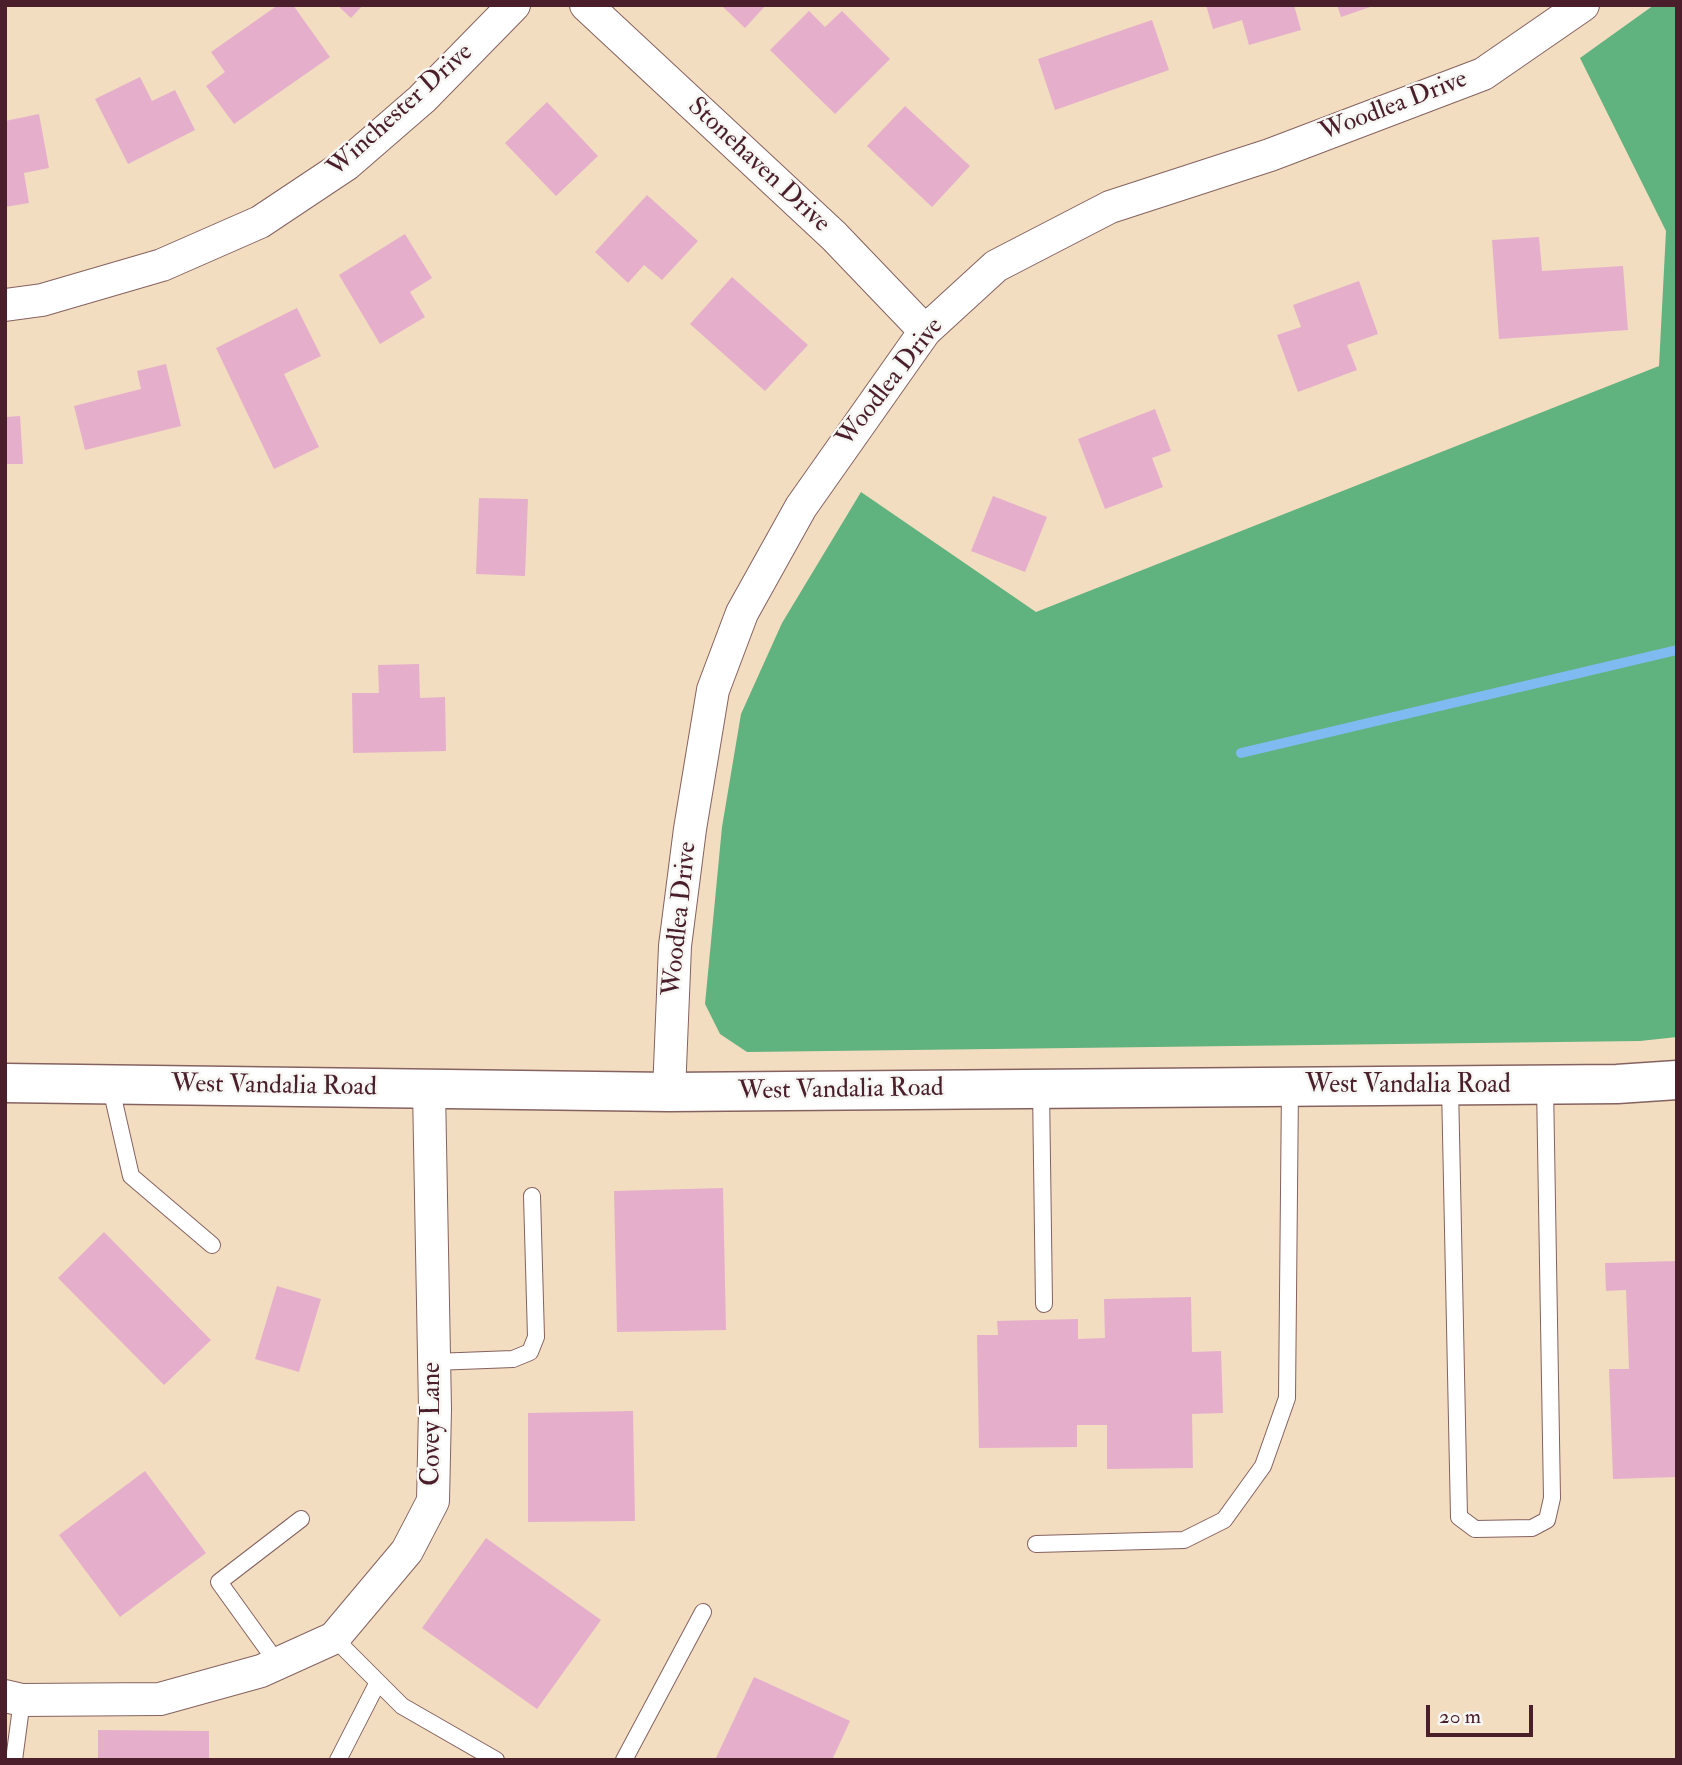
<!DOCTYPE html>
<style>
body{margin:0}
#map{position:relative;width:1682px;height:1765px;overflow:hidden;background:#f2ddc0;font-family:"IM FELL Double Pica",serif}
canvas{display:block}
.frame{position:absolute;inset:0;border:7px solid #4a1f2b;pointer-events:none}
.scale{position:absolute;left:1426px;top:1705px;width:107px;height:32px;box-sizing:border-box;border:4px solid #4a1f2b;border-top:0;padding-left:9px;font-size:21px;line-height:24px;white-space:nowrap;color:#4a1f2b;-webkit-text-stroke:5px #f6f6f2;paint-order:stroke}
</style>
<div id="map">
<canvas width="1682" height="1765"></canvas>
<div class="frame"></div>
<div class="scale">20 m</div>
</div>
<script>
const ctx = document.querySelector('canvas').getContext('2d');
ctx.lineJoin = 'round';
function fillPath(path, color) {
  ctx.fillStyle = color;
  ctx.fill(path, 'evenodd');
}
function toPath(rows) {
  const path = new Path2D();
  for (const r of rows) {
    path.moveTo(r[0], r[1]);
    for (let i = 2; i < r.length; i += 2) path.lineTo(r[i], r[i + 1]);
  }
  return path;
}
function stroke(path, color, width, dash) {
  ctx.strokeStyle = color;
  ctx.lineWidth = width;
  ctx.lineCap = dash ? 'butt' : 'round';
  ctx.setLineDash(dash || []);
  ctx.stroke(path);
}
function drawText(font, color, halo, rows, align = 'center') {
  ctx.font = font + ' "IM FELL Double Pica",serif';
  ctx.lineWidth = 5;
  ctx.setLineDash([]);
  ctx.textBaseline = 'middle';
  ctx.strokeStyle = halo;
  ctx.fillStyle = color;
  for (const [text, x, y, turn = 0] of rows) {
    ctx.save();
    ctx.translate(x, y);
    ctx.rotate((+turn || 0) * Math.PI / 180);
    ctx.textAlign = isNaN(turn) ? turn : align;
    if (halo) ctx.strokeText(text, 0, 0);
    ctx.fillText(text, 0, 0);
    ctx.restore();
  }
}
const forest = toPath([
 [1654,5,1677,5,1677,1037,1640,1041,747,1052,720,1034,705,1004,722,827,741,714,782,623,861,492,1036,612,1659,366,1666,231,1580,58]
]);
const stream = toPath([
 [1241,753,1677,650]
]);
const building = toPath([
 [278,5,293,5,330,57,234,124,206,86,225,72,211,52],
 [337,5,363,5,351,18],
 [721,5,766,5,745,28],
 [1206,5,1294,5,1301,30,1249,45,1242,20,1213,29],
 [1337,5,1373,5,1373,6,1341,17],
 [809,11,825,27,842,11,890,59,835,114,770,50],
 [1152,20,1169,70,1055,110,1038,59],
 [140,77,152,101,175,90,195,130,128,164,95,99],
 [547,102,598,156,556,196,505,143],
 [905,106,970,166,932,207,867,146],
 [39,114,49,168,24,173,29,203,5,207,5,121],
 [647,195,698,241,662,280,644,265,628,283,595,252],
 [405,234,432,278,410,292,425,317,380,344,339,275],
 [1539,237,1542,271,1623,266,1628,330,1499,339,1492,240],
 [732,277,808,345,765,391,690,324],
 [1359,281,1378,334,1347,345,1357,370,1298,392,1277,335,1301,327,1293,305],
 [297,308,321,356,284,374,319,447,274,469,216,348],
 [166,364,181,426,85,450,74,406,141,389,137,371],
 [1155,409,1171,451,1152,458,1163,487,1105,509,1078,439],
 [20,416,23,464,5,464,5,417],
 [993,496,1047,517,1025,572,971,551],
 [479,498,528,499,525,576,476,574],
 [419,664,420,698,445,697,446,751,353,753,352,693,379,693,378,665],
 [723,1188,726,1330,617,1332,614,1191],
 [104,1232,211,1340,164,1385,58,1278],
 [1677,1261,1677,1477,1613,1479,1609,1369,1629,1369,1626,1290,1606,1291,1605,1263],
 [277,1286,321,1299,299,1372,255,1359],
 [1191,1297,1192,1352,1221,1351,1223,1413,1192,1414,1193,1468,1107,1469,1107,1425,1077,1425,1077,1447,979,1448,977,1335,998,1335,997,1321,1078,1319,1078,1339,1105,1338,1104,1299],
 [633,1411,635,1521,528,1522,528,1413],
 [145,1471,206,1553,120,1617,59,1535],
 [486,1538,601,1620,537,1709,422,1628],
 [754,1677,850,1721,832,1760,715,1760],
 [98,1730,209,1731,209,1760,98,1760]
]);
const lane = toPath([
 [110,1084,131,1176,212,1245],
 [1450,1086,1459,1517,1475,1529,1532,1528,1547,1520,1552,1498,1545,1085],
 [1041,1089,1044,1304],
 [434,1362,513,1359,530,1352,536,1337,532,1196],
 [1036,1544,1184,1540,1224,1520,1263,1466,1287,1398,1290,1087],
 [334,1638,402,1706,496,1760],
 [278,1664,219,1582,301,1519],
 [14,1760,22,1700],
 [338,1760,378,1682],
 [624,1760,703,1612]
]);
const street = toPath([
 [586,5,834,236,925,331],
 [5,305,42,300,162,265,260,222,347,164,422,99,514,5],
 [669,1092,675,946,690,829,713,690,742,613,801,507,925,331,996,266,1110,207,1270,155,1483,74,1583,5],
 [5,1696,22,1700,160,1699,261,1671,334,1638,407,1551,433,1501,435,1409,429,1090]
]);
const secondary = toPath([
 [5,1083,669,1092,1617,1084,1677,1080]
]);
const streetNames = [
 ["Woodlea Drive",1394,107,-21],
 ["Winchester Drive",401,111,-42],
 ["Stonehaven Drive",758,166,43],
 ["Woodlea Drive",891,383,-52],
 ["Woodlea Drive",681,919,-84],
 ["West Vandalia Road",1408,1086],
 ["West Vandalia Road",274,1087,1],
 ["West Vandalia Road",841,1091,-1],
 ["Covey Lane",433,1424,-90]
];
fillPath(forest, '#60b27e');
stroke(stream, '#7fbaf1', 10);
fillPath(building, '#e5afcb');
stroke(lane, '#85625f', 18);
stroke(street, '#85625f', 34);
stroke(secondary, '#85625f', 41);
stroke(lane, '#fff', 16);
stroke(street, '#fff', 32);
stroke(secondary, '#fff', 38);
drawText('26px', '#4a1f2b', '#f6f6f2', streetNames);
</script>
